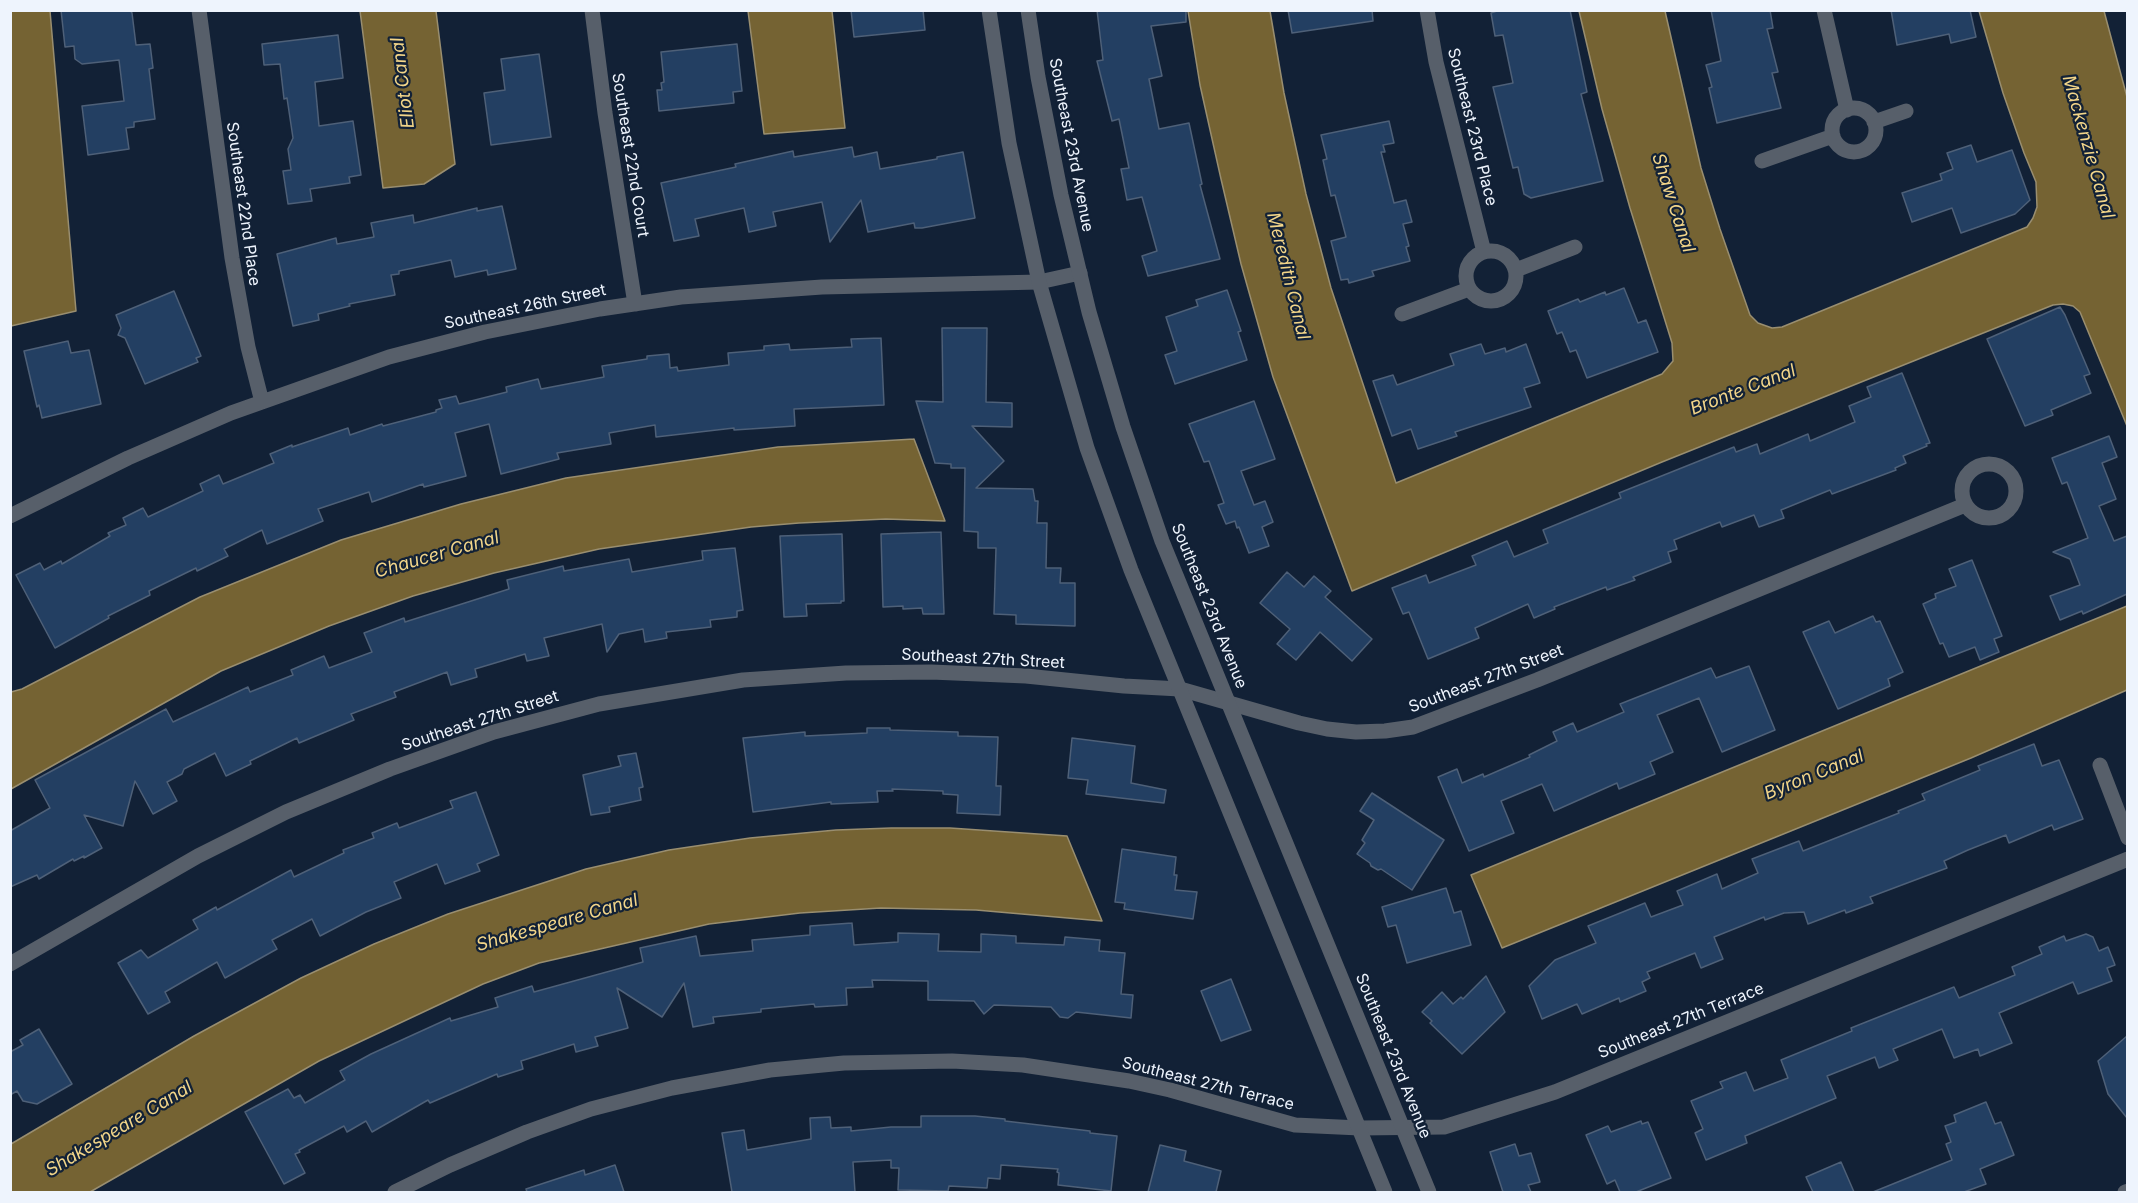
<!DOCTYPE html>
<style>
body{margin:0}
#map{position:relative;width:2138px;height:1203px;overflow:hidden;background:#122136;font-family:Inter,sans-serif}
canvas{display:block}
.frame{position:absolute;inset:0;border:12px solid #eef4fd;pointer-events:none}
</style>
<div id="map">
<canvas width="2138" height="1203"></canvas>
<div class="frame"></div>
</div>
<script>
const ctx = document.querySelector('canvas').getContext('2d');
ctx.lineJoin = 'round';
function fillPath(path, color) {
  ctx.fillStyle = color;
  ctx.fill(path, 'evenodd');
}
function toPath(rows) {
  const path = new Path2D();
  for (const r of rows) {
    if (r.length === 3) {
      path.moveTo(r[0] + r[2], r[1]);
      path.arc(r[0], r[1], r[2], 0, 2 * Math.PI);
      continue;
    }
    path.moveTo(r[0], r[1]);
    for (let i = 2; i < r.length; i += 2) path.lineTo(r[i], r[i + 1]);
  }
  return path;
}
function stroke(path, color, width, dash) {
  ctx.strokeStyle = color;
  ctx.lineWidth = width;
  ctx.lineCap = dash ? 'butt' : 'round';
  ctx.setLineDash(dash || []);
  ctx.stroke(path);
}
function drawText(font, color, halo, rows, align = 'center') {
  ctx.font = font + ' Inter,sans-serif';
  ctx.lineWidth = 4.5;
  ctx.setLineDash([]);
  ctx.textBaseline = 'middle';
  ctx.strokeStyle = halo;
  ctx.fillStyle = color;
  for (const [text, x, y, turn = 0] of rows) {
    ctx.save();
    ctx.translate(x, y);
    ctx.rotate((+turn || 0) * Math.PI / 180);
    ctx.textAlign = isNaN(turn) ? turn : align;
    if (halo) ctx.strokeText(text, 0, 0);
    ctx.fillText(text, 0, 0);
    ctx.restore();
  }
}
const water = toPath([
 [10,11,50,11,76,311,11,326,10,11],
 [360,11,436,11,455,164,424,184,383,188,360,11],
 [748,11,832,11,845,128,764,134,748,11],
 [1188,11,1270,11,1284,93,1306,194,1331,288,1396,483,1662,374,1673,361,1672,343,1630,208,1602,109,1579,11,1665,11,1701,168,1720,229,1750,315,1758,323,1772,328,1782,327,2027,227,2033,218,2037,207,2036,182,2024,153,2003,93,1979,11,2104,11,2127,97,2127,426,2080,312,2073,306,2063,304,2053,305,1662,462,1352,591,1273,377,1241,264,1221,179,1200,85,1188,11],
 [914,439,945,521,886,519,799,523,751,527,599,549,494,573,413,596,329,626,221,671,11,789,11,692,22,689,200,597,341,540,461,504,566,478,778,447,914,439],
 [2127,606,2127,690,1971,758,1502,948,1471,875,2127,606],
 [891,828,950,828,1067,836,1102,921,976,910,881,908,800,913,709,924,539,963,483,984,319,1061,90,1192,11,1192,11,1144,194,1036,301,978,374,944,448,914,586,869,669,850,750,838,836,830,891,828]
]);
const building = toPath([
 [61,10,130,10,132,13,136,45,150,44,153,68,149,69,155,119,134,122,134,127,126,128,129,149,88,155,82,106,124,101,119,60,82,64,75,59,74,46,65,47,61,10],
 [851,10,923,10,925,30,854,37,851,10],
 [1097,10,1186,10,1186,22,1151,26,1162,76,1149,79,1159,129,1189,123,1202,184,1200,185,1220,259,1148,276,1142,256,1157,251,1142,197,1127,200,1121,169,1129,168,1119,119,1112,121,1097,61,1103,60,1097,10],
 [1288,10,1372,10,1373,21,1292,33,1288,10],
 [1500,10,1570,10,1587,92,1581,94,1603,181,1531,198,1524,194,1518,167,1513,168,1493,87,1513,83,1503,35,1495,36,1491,13,1500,10],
 [1711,10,1770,10,1773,28,1767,29,1778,72,1772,73,1781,108,1717,123,1709,88,1712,87,1706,65,1721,61,1711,10],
 [1891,10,1970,10,1976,37,1951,43,1949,34,1897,45,1891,10],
 [338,35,343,78,315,82,319,126,353,121,361,175,349,177,350,183,310,189,312,201,288,204,283,171,291,170,288,149,293,138,287,98,284,99,280,64,264,65,262,44,338,35],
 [737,44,742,91,733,92,734,103,659,111,657,90,662,90,661,83,664,82,661,52,737,44],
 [539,54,551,137,491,145,484,93,505,90,501,59,539,54],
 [1389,121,1394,143,1383,145,1385,152,1381,152,1394,203,1406,200,1412,222,1403,224,1409,246,1406,247,1410,261,1372,271,1374,276,1349,283,1348,279,1341,280,1331,241,1346,237,1335,195,1331,196,1323,160,1327,159,1321,135,1389,121],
 [1971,145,1977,162,2012,150,2030,200,2015,214,1961,233,1952,208,1912,222,1902,193,1942,180,1940,174,1953,169,1947,153,1971,145],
 [852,147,854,157,877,152,880,169,937,159,937,157,963,152,975,218,922,228,915,228,914,223,868,232,861,200,830,242,822,202,773,212,776,226,749,232,744,208,695,219,699,236,674,241,661,183,736,167,735,164,793,151,794,157,852,147],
 [502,206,516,269,488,275,487,270,455,277,451,260,399,271,399,274,391,275,395,295,349,304,350,306,318,314,319,320,293,326,277,254,336,238,337,244,374,237,371,223,413,215,414,223,477,208,477,211,502,206],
 [1624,288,1638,323,1646,320,1658,352,1587,378,1576,350,1570,352,1562,332,1557,334,1548,311,1578,299,1580,302,1605,292,1606,295,1624,288],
 [1227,290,1241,331,1238,332,1247,360,1175,384,1165,355,1177,351,1166,317,1198,306,1196,300,1227,290],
 [174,291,201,356,196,358,198,362,145,384,125,338,118,335,121,328,116,315,174,291],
 [2060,307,2065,315,2090,374,2084,376,2091,393,2051,410,2053,415,2025,426,1987,339,2060,307],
 [942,328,987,328,986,402,1012,403,1012,427,972,426,1004,461,976,488,1033,489,1035,501,1038,501,1037,523,1047,523,1046,568,1061,568,1060,583,1075,583,1075,626,1016,624,1016,615,994,614,996,548,978,548,978,532,964,531,965,468,951,468,951,464,935,463,916,401,943,402,942,328],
 [881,338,884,405,794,409,795,426,734,430,734,428,656,437,655,425,609,433,611,444,557,453,559,459,501,474,489,424,455,433,466,476,424,487,423,484,372,502,369,492,318,509,323,521,267,544,262,530,224,549,228,556,197,571,196,568,149,591,150,595,108,616,109,618,55,648,16,575,40,563,44,570,61,561,62,564,110,536,108,533,126,525,123,518,143,508,148,517,203,491,200,484,219,475,223,484,274,463,270,454,292,445,292,447,348,428,350,435,382,424,383,426,436,412,436,410,442,408,439,400,456,396,459,404,507,392,506,387,538,379,541,389,604,377,602,366,647,359,647,356,669,354,670,368,677,367,678,371,729,365,728,353,764,350,764,346,789,344,790,350,852,347,851,339,881,338],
 [68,341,71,353,89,350,101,404,42,418,39,405,37,407,24,351,68,341],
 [1481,344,1485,354,1505,348,1506,352,1526,344,1540,383,1524,388,1531,407,1455,432,1457,436,1418,449,1411,429,1392,436,1373,381,1393,375,1397,385,1454,365,1450,354,1481,344],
 [1902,373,1930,443,1926,444,1927,446,1903,456,1906,463,1895,468,1896,470,1832,494,1830,490,1781,510,1784,518,1759,527,1754,515,1722,527,1720,522,1674,540,1677,549,1668,552,1671,562,1633,577,1635,580,1607,590,1606,587,1554,607,1555,609,1534,618,1528,604,1475,628,1479,638,1428,659,1409,612,1403,614,1392,588,1426,575,1429,583,1476,565,1472,556,1507,541,1514,557,1548,543,1543,530,1621,498,1619,493,1734,447,1736,452,1757,444,1760,454,1808,434,1810,441,1855,422,1849,406,1871,397,1867,387,1902,373],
 [1254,401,1275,459,1241,471,1254,505,1265,501,1273,522,1262,527,1269,546,1249,553,1239,527,1237,528,1235,521,1226,524,1218,505,1224,503,1209,461,1204,462,1189,424,1254,401],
 [2109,436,2117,457,2102,463,2116,499,2099,506,2114,541,2127,536,2127,594,2083,614,2082,611,2060,620,2050,596,2080,585,2070,559,2053,552,2088,538,2067,482,2062,484,2052,458,2109,436],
 [941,532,944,614,923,614,922,608,903,609,903,606,883,607,881,534,941,532],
 [842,534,844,601,841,601,841,603,806,604,807,616,784,617,780,536,842,534],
 [735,548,743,610,737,611,737,617,710,620,711,627,666,632,667,638,645,642,643,629,619,634,607,652,602,624,544,638,549,656,527,661,525,654,475,669,477,677,451,685,447,672,394,692,396,697,351,714,354,720,299,743,297,738,250,761,251,764,226,776,215,753,184,769,182,774,167,782,177,801,153,814,135,781,123,826,84,815,102,848,84,858,84,856,74,861,73,859,39,879,37,875,10,887,10,831,50,808,35,780,166,709,173,722,248,687,250,692,293,675,291,670,324,656,329,668,372,652,364,633,404,618,405,622,509,589,507,580,563,566,564,571,629,559,632,572,703,560,702,551,735,548],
 [1972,560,2002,636,1994,639,1999,652,1980,660,1975,647,1949,657,1943,643,1940,644,1923,604,1936,598,1935,594,1956,586,1949,569,1972,560],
 [1287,572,1304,587,1314,576,1331,591,1325,597,1372,639,1352,661,1320,632,1296,660,1277,644,1290,629,1260,603,1287,572],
 [1873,616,1876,622,1880,621,1903,672,1888,679,1890,686,1838,709,1803,632,1829,621,1835,633,1873,616],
 [1749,666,1775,730,1722,752,1699,698,1657,715,1673,752,1650,762,1655,774,1619,789,1617,783,1554,811,1542,784,1501,801,1514,833,1469,851,1438,777,1457,769,1462,783,1483,774,1484,777,1530,757,1529,755,1557,741,1553,732,1573,723,1577,732,1624,712,1620,704,1711,668,1716,678,1749,666],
 [867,728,890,728,890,730,958,732,958,736,998,737,996,786,1001,786,1000,815,957,813,958,795,943,794,943,791,892,789,893,791,877,791,878,802,831,804,831,802,753,812,743,738,805,732,805,736,867,733,867,728],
 [1072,738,1135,746,1131,783,1166,790,1164,803,1086,794,1088,780,1068,778,1072,738],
 [2034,744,2042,766,2059,760,2083,819,2054,830,2052,825,2009,843,2006,835,1968,850,1944,861,1947,868,1870,897,1873,903,1846,913,1845,910,1808,924,1804,912,1784,913,1765,920,1764,917,1714,937,1723,959,1701,968,1695,953,1647,972,1650,978,1642,982,1646,991,1620,1002,1619,998,1582,1014,1577,1004,1542,1019,1529,986,1555,960,1596,943,1588,926,1645,903,1651,917,1683,905,1677,891,1717,874,1722,889,1758,873,1752,859,1799,841,1803,851,1899,813,1898,811,1925,800,1922,794,1980,770,1978,766,2034,744],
 [636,753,643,787,639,788,641,800,609,807,610,812,591,815,583,775,621,766,618,756,636,753],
 [476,792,499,855,477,864,480,871,445,884,437,864,394,882,401,898,366,912,320,936,312,919,272,940,277,949,225,978,217,962,165,992,170,1002,148,1014,118,963,141,950,148,958,198,929,193,920,216,907,217,910,291,870,294,877,344,853,343,850,374,838,372,833,397,823,399,828,453,808,450,801,476,792],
 [1372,793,1444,840,1412,890,1381,869,1378,870,1371,866,1370,863,1357,854,1365,843,1362,840,1374,820,1360,811,1372,793],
 [1122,849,1176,857,1174,875,1177,875,1175,890,1197,892,1193,919,1124,909,1125,903,1115,902,1122,849],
 [1446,888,1454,913,1461,911,1471,945,1407,963,1396,925,1388,927,1382,907,1446,888],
 [852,923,854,945,898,942,898,933,939,934,938,951,981,952,981,934,1016,936,1016,943,1064,945,1065,937,1100,940,1099,951,1125,953,1121,994,1133,995,1131,1018,1076,1012,1068,1018,1060,1017,1051,1007,994,1005,984,1014,974,1001,928,1000,928,981,872,980,873,987,846,988,847,1005,815,1007,814,1004,761,1009,761,1012,713,1017,714,1023,693,1027,684,983,662,1017,617,988,628,1028,595,1037,598,1046,576,1052,574,1044,521,1061,523,1069,498,1077,497,1074,430,1103,428,1100,372,1132,366,1121,347,1132,344,1126,299,1150,300,1152,295,1154,305,1173,284,1184,245,1112,288,1089,294,1098,300,1095,305,1103,345,1080,340,1071,371,1054,450,1018,451,1021,498,1007,495,998,532,986,534,992,643,962,640,948,696,936,700,956,753,951,752,940,810,935,810,926,852,923],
 [2086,934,2093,937,2099,951,2108,947,2115,965,2107,968,2112,981,2078,994,2073,982,1999,1013,2012,1043,1980,1056,1978,1049,1954,1058,1942,1029,1893,1049,1898,1060,1879,1068,1875,1057,1827,1076,1836,1098,1745,1136,1747,1143,1706,1160,1695,1133,1703,1129,1691,1101,1723,1088,1720,1082,1746,1072,1754,1091,1788,1078,1781,1060,1852,1031,1851,1028,1954,987,1959,998,2015,975,2012,967,2042,954,2039,947,2064,936,2066,941,2086,934],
 [1486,976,1505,1012,1462,1054,1430,1023,1432,1021,1422,1012,1442,992,1453,1004,1461,997,1463,999,1486,976],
 [1231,979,1251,1030,1221,1041,1201,991,1231,979],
 [39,1029,72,1084,37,1104,23,1101,17,1091,10,1095,10,1052,23,1045,20,1040,39,1029],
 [2127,1036,2127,1118,2108,1094,2098,1061,2127,1036],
 [1986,1102,1995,1124,2001,1122,2014,1155,1980,1169,1986,1184,1964,1192,1873,1192,1952,1160,1946,1144,1951,1142,1945,1126,1956,1122,1954,1115,1986,1102],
 [921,1116,975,1116,1005,1119,1005,1121,1090,1131,1090,1133,1117,1136,1111,1191,1058,1185,1059,1173,1057,1172,1058,1169,1001,1165,1000,1179,988,1178,987,1188,949,1186,948,1191,898,1190,899,1168,891,1168,891,1160,853,1162,855,1192,732,1192,722,1133,744,1130,747,1150,811,1139,810,1118,830,1117,831,1128,851,1127,851,1131,891,1127,921,1127,921,1116],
 [1641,1121,1642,1124,1648,1122,1671,1178,1636,1192,1620,1192,1615,1180,1607,1184,1586,1135,1608,1126,1611,1132,1641,1121],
 [1515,1144,1519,1156,1531,1153,1540,1182,1528,1185,1531,1192,1503,1192,1490,1152,1515,1144],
 [1160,1145,1186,1151,1184,1161,1221,1171,1216,1192,1148,1192,1160,1145],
 [1841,1162,1854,1192,1813,1192,1806,1177,1841,1162],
 [615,1165,624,1192,527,1192,526,1189,584,1170,585,1175,615,1165]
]);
const minor = toPath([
 [199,10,232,258,248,347,262,402],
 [592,10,605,113,635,304],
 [1427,10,1436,62,1484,252],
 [1824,10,1847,110],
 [1854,130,22],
 [1874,122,1906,111],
 [1762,161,1833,136],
 [1491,276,25],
 [1516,270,1575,247],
 [1402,314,1469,289],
 [1989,491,27],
 [10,516,128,458,231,413,389,357,485,332,600,309,681,297,822,287,1039,282,1080,273],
 [2100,765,2128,838],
 [10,964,198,856,286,812,390,769,494,732,599,704,743,680,846,673,931,672,1026,676,1124,686,1180,689,1299,723,1327,729,1356,732,1385,731,1413,727,1537,680,1965,505],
 [395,1192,450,1165,527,1132,591,1109,672,1088,770,1070,844,1063,952,1061,1023,1065,1129,1081,1170,1090,1295,1125,1360,1128,1444,1127,1555,1092,2128,859],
 [2125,1192,2128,1191]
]);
const tertiary = toPath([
 [989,10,1009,143,1039,282,1087,448,1131,570,1385,1192],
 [1028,10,1038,77,1061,195,1089,312,1123,427,1162,541,1429,1192]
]);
const streetNames = [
 ["Southeast 23rd Place",1472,127,76],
 ["Southeast 23rd Avenue",1071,145,79],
 ["Southeast 22nd Court",630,155,81],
 ["Southeast 22nd Place",243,204,82],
 ["Southeast 26th Street",525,307,-12],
 ["Southeast 23rd Avenue",1209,606,68],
 ["Southeast 27th Street",983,659,3],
 ["Southeast 27th Street",1486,679,-21],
 ["Southeast 27th Street",480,721,-18],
 ["Southeast 27th Terrace",1681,1021,-22],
 ["Southeast 23rd Avenue",1393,1056,68],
 ["Southeast 27th Terrace",1208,1084,14]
];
const waterNames = [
 ["Eliot Canal",403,83,-97],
 ["Mackenzie Canal",2088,147,74],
 ["Shaw Canal",1673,203,72],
 ["Meredith Canal",1288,276,76],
 ["Bronte Canal",1743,390,-21],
 ["Chaucer Canal",437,555,-16],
 ["Byron Canal",1814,775,-22],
 ["Shakespeare Canal",557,923,-16],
 ["Shakespeare Canal",119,1129,-31]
];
fillPath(water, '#756333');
stroke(water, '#998e70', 1.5);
fillPath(building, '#233f62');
stroke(building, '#4e6078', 1.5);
stroke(minor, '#575f6a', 15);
stroke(tertiary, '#575f6a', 15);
drawText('16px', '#eef4fd', '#122136', streetNames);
drawText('italic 18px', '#f2d589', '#122136', waterNames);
</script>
